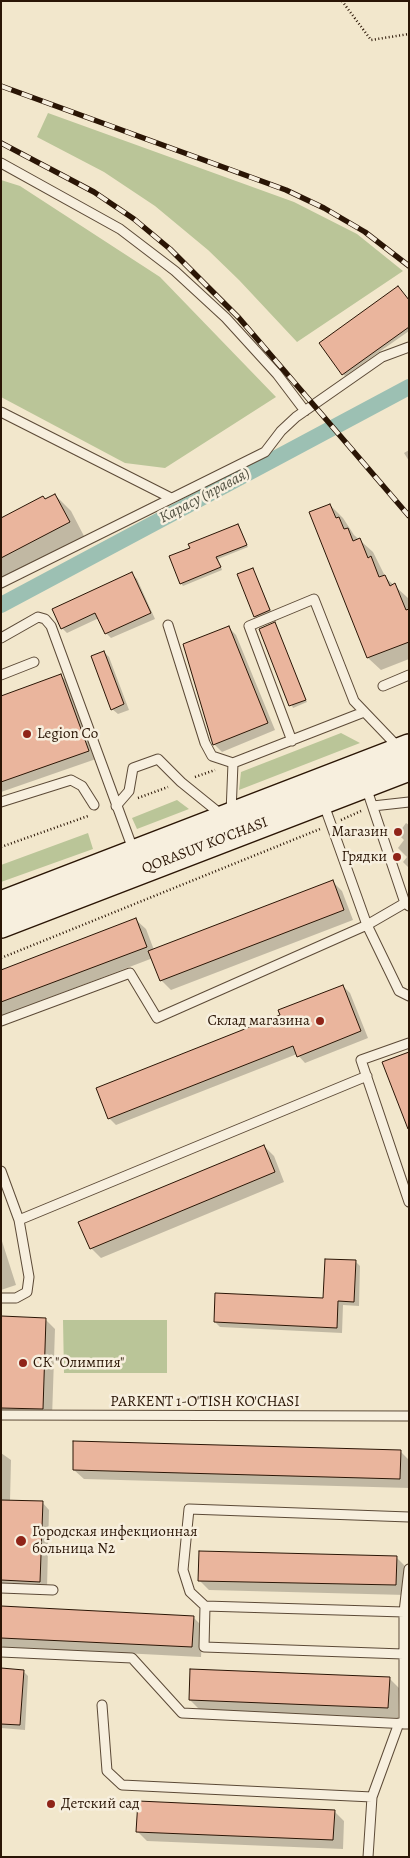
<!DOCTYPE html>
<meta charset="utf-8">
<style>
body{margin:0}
#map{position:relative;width:410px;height:1858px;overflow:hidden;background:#f2e7cc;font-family:Alegreya,serif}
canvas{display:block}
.frame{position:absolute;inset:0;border:2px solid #2a1505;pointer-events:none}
</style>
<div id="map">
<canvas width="410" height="1858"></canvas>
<div class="frame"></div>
</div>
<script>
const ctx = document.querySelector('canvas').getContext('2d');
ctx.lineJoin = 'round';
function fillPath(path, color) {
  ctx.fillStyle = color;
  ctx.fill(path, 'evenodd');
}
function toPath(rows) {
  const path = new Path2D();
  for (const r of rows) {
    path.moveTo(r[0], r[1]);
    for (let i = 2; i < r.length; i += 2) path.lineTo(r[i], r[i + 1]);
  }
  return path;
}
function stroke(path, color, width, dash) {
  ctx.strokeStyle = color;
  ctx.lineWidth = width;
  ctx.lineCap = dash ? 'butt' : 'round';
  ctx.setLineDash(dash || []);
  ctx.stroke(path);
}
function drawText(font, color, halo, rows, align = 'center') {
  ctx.font = font + ' Alegreya,serif';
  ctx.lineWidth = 5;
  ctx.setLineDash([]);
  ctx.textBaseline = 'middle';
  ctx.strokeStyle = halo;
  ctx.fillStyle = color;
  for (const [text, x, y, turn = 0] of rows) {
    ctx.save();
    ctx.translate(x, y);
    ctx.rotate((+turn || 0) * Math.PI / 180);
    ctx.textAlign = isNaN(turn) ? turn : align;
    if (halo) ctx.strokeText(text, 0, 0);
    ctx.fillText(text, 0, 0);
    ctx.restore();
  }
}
const green = toPath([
 [48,113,294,202,357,234,403,271,297,342,239,280,208,250,155,206,104,172,37,137],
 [1,180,20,186,160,277,276,397,165,468,125,463,1,397],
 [341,733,360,743,239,790,241,772],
 [177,800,189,809,137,829,132,818],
 [88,833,93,849,1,882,1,865],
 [63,1320,167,1320,167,1373,64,1373]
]);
const shadow = toPath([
 [409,301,409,331,345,376,343,374],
 [409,450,409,461,404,453],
 [55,495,71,511,85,538,1,582,1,523],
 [330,505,343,518,354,535,373,552,386,578,408,598,409,659,381,670,368,658],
 [238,525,248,547,218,559,222,570,183,586,181,583,191,549],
 [253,569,272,613,257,619,255,616],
 [132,574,137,579,155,619,111,638,106,633,99,618,67,633,62,628],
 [275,624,307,702,293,708,260,629],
 [228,627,236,635,275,730,222,752,214,744],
 [104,652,109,657,129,710,118,714,112,709],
 [61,676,69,683,96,759,1,792,1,697],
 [406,823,409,825,409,868,403,862,407,857,398,848,404,840,398,834],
 [332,881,342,891,353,920,171,990,161,980,153,958,1,1016,1,971,136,920,146,929,154,950],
 [343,986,350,993,368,1038,305,1063,297,1054,116,1125,109,1118],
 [264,1146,274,1156,284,1182,101,1258,91,1248],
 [1,1238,16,1285,1,1290],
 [355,1261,360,1266,359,1306,343,1305,342,1333,220,1327,215,1322,325,1299],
 [1,1317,45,1319,55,1329,52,1418,1,1416],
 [400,1451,409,1460,409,1488,84,1479,74,1470],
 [1,1453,11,1460,10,1501,42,1502,49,1510,47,1588,1,1587],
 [396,1557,406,1567,406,1595,209,1590,199,1580],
 [1,1607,193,1617,203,1627,201,1657,3,1647,1,1645],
 [1,1669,23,1671,28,1676,25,1730,1,1728],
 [389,1678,399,1688,398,1718,200,1710,190,1700],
 [334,1811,344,1821,343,1849,147,1841,137,1831]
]);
const canal = toPath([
 [1,605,409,387]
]);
const building = toPath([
 [398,286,409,300,409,327,342,375,319,343,398,286],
 [55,494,70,522,1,558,1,518,43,496,45,499,55,494],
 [330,504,336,518,339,517,344,529,348,528,353,541,360,538,368,558,371,556,379,577,385,575,390,586,395,583,406,610,409,609,409,642,367,658,309,512,330,504],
 [238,524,247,545,216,557,221,567,180,584,169,556,190,548,188,544,238,524],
 [253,568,270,610,254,617,237,574,253,568],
 [132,572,151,613,105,634,95,613,61,629,52,609,132,572],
 [275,622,306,700,289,706,259,629,275,622],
 [229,626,268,723,213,745,183,644,229,626],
 [104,651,124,704,111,710,91,656,104,651],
 [61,674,89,751,1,782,1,696,61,674],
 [333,880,344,910,160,981,148,951,333,880],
 [136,918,147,947,1,1002,1,970,136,918],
 [343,985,361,1031,297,1057,293,1046,108,1119,96,1088,280,1015,278,1010,343,985],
 [409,1052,409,1129,408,1129,382,1062,409,1052],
 [264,1145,275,1172,90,1249,78,1222,264,1145],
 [325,1259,356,1260,354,1302,338,1301,337,1328,214,1322,215,1293,323,1298,325,1259],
 [1,1316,46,1318,43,1409,1,1408,1,1316],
 [73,1441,401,1450,400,1479,73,1470,73,1441],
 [1,1500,43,1501,40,1582,1,1580,1,1500],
 [199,1551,397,1556,396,1585,198,1581,199,1551],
 [1,1606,194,1616,192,1647,1,1638,1,1606],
 [1,1668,24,1670,20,1725,1,1724,1,1668],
 [190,1669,390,1677,388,1708,189,1700,190,1669],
 [138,1801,335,1810,333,1840,136,1832,138,1801]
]);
const path = toPath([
 [342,1,371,40,409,34],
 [195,777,215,770],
 [138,798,168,787],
 [341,820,361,811],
 [1,847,88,816],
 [1,958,320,829]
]);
const service = toPath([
 [1,163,120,229,175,271,226,318,277,374,305,411],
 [1,412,171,498],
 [1,583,265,452,281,431,296,417,382,357,409,347],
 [168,625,205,743,212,756,233,763],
 [1,638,38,617,45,619,51,626,134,852],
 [1,675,34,662],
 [383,686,409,675],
 [292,741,249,626,314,599,354,701,399,748],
 [366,787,405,903,409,906],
 [1,802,71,780,82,786,94,805],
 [116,806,129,791,133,768,158,759,181,782,223,816],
 [373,806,409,802],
 [231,813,233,763,364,712],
 [405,903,367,925,399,991,409,996],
 [1,1021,130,973,157,1018,367,925,323,802],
 [409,1043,361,1060,409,1202],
 [1,1171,19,1220,367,1076],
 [1,1298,16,1298,27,1292,29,1277,19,1220],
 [1,1415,409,1416],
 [1,1588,53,1590],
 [205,1606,190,1592,183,1570,189,1509,409,1517],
 [1,1652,132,1658,182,1713,409,1724],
 [403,1654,204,1647,205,1606,404,1612],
 [102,1705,107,1771,122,1785,372,1797],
 [404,1724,404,1612,409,1569],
 [368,1857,372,1797,399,1723]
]);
const secondary = toPath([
 [1,904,409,747],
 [1,925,409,768]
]);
const rail = toPath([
 [1,86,286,190,324,208,365,232,409,266],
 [1,143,94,192,134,219,170,249,239,318,409,516]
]);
const markers = [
 [27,734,5,"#8f2418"],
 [398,832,5,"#8f2418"],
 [397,857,5,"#8f2418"],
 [320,1021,5,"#8f2418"],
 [23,1363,5,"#8f2418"],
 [21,1541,6,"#8f2418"],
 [51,1804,5,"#8f2418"]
];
const poiNames = [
 ["Legion Co",37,734],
 ["Магазин",388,832,"right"],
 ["Грядки",387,857,"right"],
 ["Склад магазина",310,1021,"right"],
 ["СК \"Олимпия\"",33,1363],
 ["Городская инфекционная",32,1532],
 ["больница N2",32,1549],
 ["Детский сад",61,1804]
];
const streetNames = [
 ["QORASUV KO'CHASI",205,846,-21],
 ["PARKENT 1-O'TISH KO'CHASI",205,1402]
];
const waterNames = [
 ["Карасу (правая)",205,496,-28]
];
fillPath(green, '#bac598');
fillPath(shadow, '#0003');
stroke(canal, '#9cc0b3', 16);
fillPath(building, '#eab59d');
stroke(building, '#2a1505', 1);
stroke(service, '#5c4a37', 11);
stroke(secondary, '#2a1505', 28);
stroke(path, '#2a1505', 2.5, [1, 2.5]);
stroke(service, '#f7efde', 9);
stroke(secondary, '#f7efde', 25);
stroke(rail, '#2a1505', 5.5);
stroke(rail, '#f7efde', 4, [11]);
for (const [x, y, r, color] of markers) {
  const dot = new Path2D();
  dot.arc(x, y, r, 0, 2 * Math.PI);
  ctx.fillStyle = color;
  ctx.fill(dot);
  stroke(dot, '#f7efde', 2);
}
drawText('15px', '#2a1505', '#f7efde', poiNames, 'left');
drawText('15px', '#2a1505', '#f7efde', streetNames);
drawText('italic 16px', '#525142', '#f7efde', waterNames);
</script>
